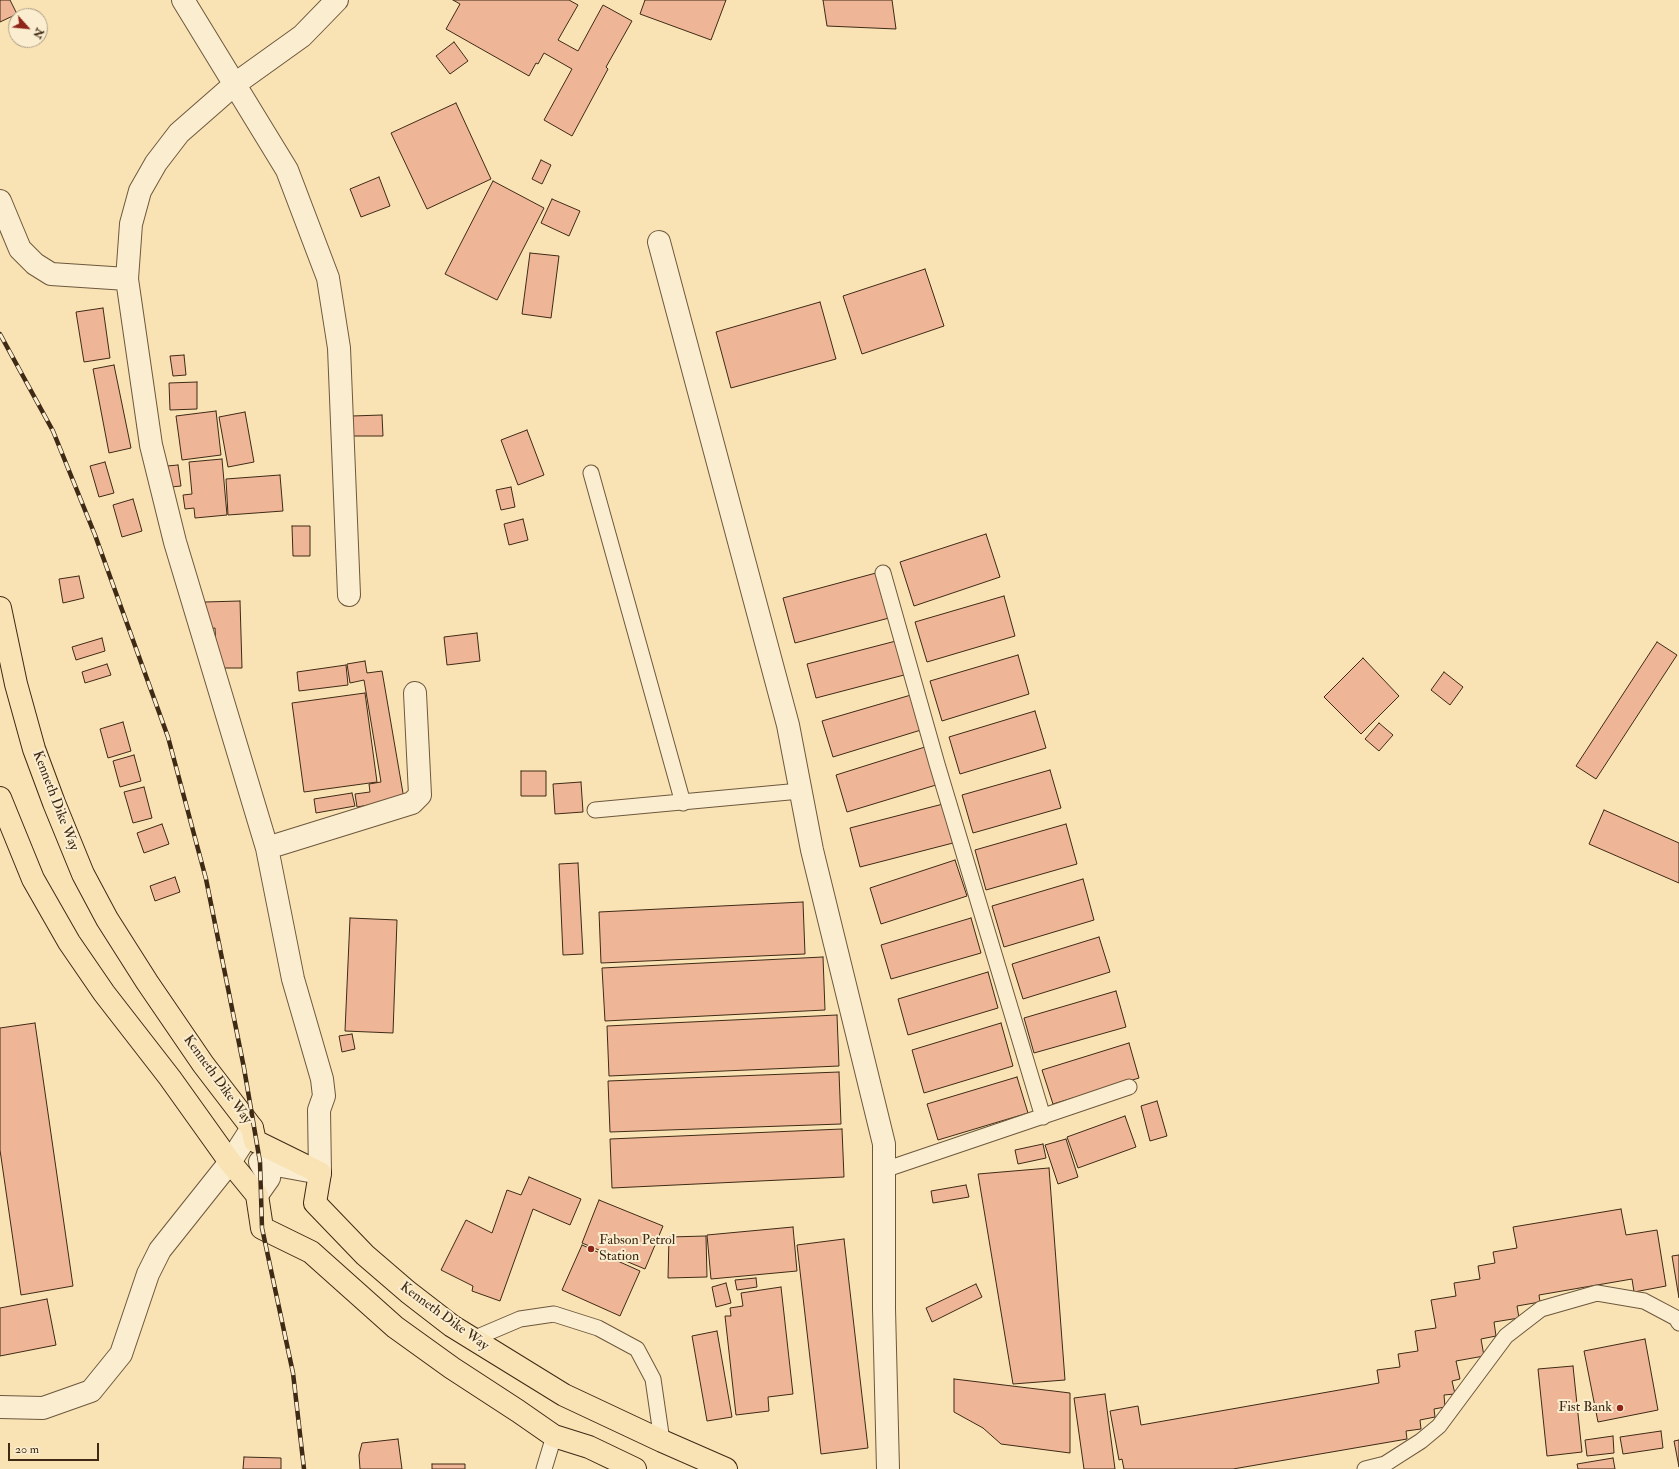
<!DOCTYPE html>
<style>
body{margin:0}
#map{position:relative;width:1679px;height:1469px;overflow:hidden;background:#f9e3b5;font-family:"IM FELL Double Pica",serif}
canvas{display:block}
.north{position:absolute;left:8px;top:8px;width:40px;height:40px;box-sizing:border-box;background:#fbedcf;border:1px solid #af9f85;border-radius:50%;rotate:117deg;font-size:11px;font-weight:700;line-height:16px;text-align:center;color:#3e2a15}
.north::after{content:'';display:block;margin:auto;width:14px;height:18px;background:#8f2418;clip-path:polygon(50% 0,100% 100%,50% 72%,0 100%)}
.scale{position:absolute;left:8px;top:1443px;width:91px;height:18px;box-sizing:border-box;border:2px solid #3e2a15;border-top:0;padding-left:5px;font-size:12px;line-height:14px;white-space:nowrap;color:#3e2a15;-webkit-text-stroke:3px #fbedcf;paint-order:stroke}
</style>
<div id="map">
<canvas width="1679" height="1469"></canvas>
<div class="north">N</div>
<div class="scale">20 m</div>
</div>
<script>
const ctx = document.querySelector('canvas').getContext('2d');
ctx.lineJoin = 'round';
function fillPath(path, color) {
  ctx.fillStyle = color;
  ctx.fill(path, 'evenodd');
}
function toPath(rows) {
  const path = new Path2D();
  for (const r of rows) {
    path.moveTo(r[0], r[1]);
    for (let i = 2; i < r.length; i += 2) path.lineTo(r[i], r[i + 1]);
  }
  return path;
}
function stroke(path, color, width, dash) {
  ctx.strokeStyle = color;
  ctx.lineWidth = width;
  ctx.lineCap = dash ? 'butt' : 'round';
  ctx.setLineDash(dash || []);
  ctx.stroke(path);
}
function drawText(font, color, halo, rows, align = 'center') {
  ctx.font = font + ' "IM FELL Double Pica",serif';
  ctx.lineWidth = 4;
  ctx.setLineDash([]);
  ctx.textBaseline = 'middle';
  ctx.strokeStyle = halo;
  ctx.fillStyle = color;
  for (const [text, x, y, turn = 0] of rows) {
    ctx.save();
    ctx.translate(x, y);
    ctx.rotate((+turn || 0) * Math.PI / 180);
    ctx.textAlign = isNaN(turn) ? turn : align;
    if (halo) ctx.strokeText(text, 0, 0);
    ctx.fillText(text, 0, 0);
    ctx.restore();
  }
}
const building = toPath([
 [0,0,10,0,17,14,0,22,0,0],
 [453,0,569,0,578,5,558,40,578,51,603,5,632,21,606,67,608,69,572,136,544,120,572,69,544,53,538,64,536,63,529,76,446,29,460,4,453,0],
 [645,0,726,0,711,40,640,14,645,0],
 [823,0,892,0,896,29,827,26,823,0],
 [454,42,468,61,450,74,436,56,454,42],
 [456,103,491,179,427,209,391,133,456,103],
 [541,160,551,165,542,184,532,179,541,160],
 [379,177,390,206,361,217,350,189,379,177],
 [493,181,544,208,497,300,445,274,493,181],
 [552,199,580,211,569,236,541,223,552,199],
 [530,253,559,256,551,318,522,314,530,253],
 [925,269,944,326,862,354,843,296,925,269],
 [820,302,836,359,731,388,716,332,820,302],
 [103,308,110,358,84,362,76,312,103,308],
 [184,355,186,375,173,376,170,356,184,355],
 [114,365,131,448,109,453,93,369,114,365],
 [197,382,197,409,170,410,169,383,197,382],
 [216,411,221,455,182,460,176,416,216,411],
 [245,412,254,462,228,467,219,417,245,412],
 [382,415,383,436,353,436,352,416,382,415],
 [527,430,544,475,518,485,501,440,527,430],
 [222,459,227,515,195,518,194,508,185,509,183,495,192,494,189,462,222,459],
 [105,462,114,493,99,497,90,466,105,462],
 [178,465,181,486,171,487,167,466,178,465],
 [280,475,283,511,228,515,226,479,280,475],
 [511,487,515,507,501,510,496,490,511,487],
 [133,499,142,531,122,537,113,505,133,499],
 [523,519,528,540,509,545,504,524,523,519],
 [292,526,310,526,310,556,293,556,292,526],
 [986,534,1000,577,914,606,900,562,986,534],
 [876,573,889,618,795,643,783,598,876,573],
 [79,576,84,598,63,603,59,579,79,576],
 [1004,596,1015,636,927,662,915,622,1004,596],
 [240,601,242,668,217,668,215,628,206,629,205,602,240,601],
 [477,633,480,661,447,665,444,637,477,633],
 [102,638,105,651,76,660,72,647,102,638],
 [896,641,904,675,816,698,807,664,896,641],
 [1657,642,1677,655,1596,779,1576,766,1657,642],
 [1018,655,1029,694,942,721,930,681,1018,655],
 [1363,658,1399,696,1361,734,1324,697,1363,658],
 [365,661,367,673,382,671,404,799,357,807,355,794,370,792,369,784,381,782,364,680,350,683,347,664,365,661],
 [107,664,111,675,85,683,82,672,107,664],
 [346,665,348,685,299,691,297,672,346,665],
 [1444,672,1463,687,1450,705,1431,690,1444,672],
 [365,693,377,782,304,792,292,703,365,693],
 [911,695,921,730,833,757,822,721,911,695],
 [1035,711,1046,748,960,774,949,737,1035,711],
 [123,722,131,751,108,758,100,729,123,722],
 [1379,723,1393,735,1379,751,1365,739,1379,723],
 [925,747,936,785,847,812,836,775,925,747],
 [134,755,141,781,120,787,113,761,134,755],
 [1050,770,1061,808,973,833,962,795,1050,770],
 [521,771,546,771,546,796,521,796,521,771],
 [581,782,583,812,555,814,553,784,581,782],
 [144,787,152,818,133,823,124,792,144,787],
 [352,793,355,806,316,813,314,799,352,793],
 [943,804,953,843,860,867,850,828,943,804],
 [1604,810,1679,843,1679,883,1589,844,1604,810],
 [162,824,169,844,144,853,137,833,162,824],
 [1066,824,1077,864,986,890,975,850,1066,824],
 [955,860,967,896,881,924,870,888,955,860],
 [578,863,583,954,563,955,559,864,578,863],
 [175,877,180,892,155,901,150,886,175,877],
 [1083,879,1094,920,1004,947,992,906,1083,879],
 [803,902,805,954,601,963,599,912,803,902],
 [350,918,397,920,393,1033,345,1031,350,918],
 [971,918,981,953,891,979,881,945,971,918],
 [1099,937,1110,972,1023,999,1012,964,1099,937],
 [823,957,825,1010,605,1021,602,968,823,957],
 [988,972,998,1008,908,1035,898,999,988,972],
 [1116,991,1126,1027,1034,1053,1024,1018,1116,991],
 [837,1015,839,1066,609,1076,607,1026,837,1015],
 [35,1023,73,1286,21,1295,0,1150,0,1028,35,1023],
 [1001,1023,1013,1066,924,1093,912,1050,1001,1023],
 [352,1034,355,1049,342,1052,339,1036,352,1034],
 [1129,1043,1139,1078,1053,1104,1042,1070,1129,1043],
 [839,1072,841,1124,610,1132,608,1081,839,1072],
 [1017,1077,1028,1113,938,1140,927,1104,1017,1077],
 [1157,1101,1167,1136,1150,1141,1141,1106,1157,1101],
 [1125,1116,1136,1147,1078,1168,1067,1137,1125,1116],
 [842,1129,844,1177,612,1188,610,1139,842,1129],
 [1066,1139,1078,1177,1058,1184,1045,1145,1066,1139],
 [1043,1144,1046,1158,1018,1164,1015,1150,1043,1144],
 [1049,1168,1065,1380,1013,1384,978,1174,1049,1168],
 [529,1177,581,1199,570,1225,533,1209,500,1301,472,1291,473,1286,441,1270,466,1220,492,1233,507,1190,521,1195,529,1177],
 [966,1185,969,1197,933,1203,931,1191,966,1185],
 [599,1200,663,1226,645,1269,582,1243,599,1200],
 [1621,1209,1626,1235,1657,1230,1666,1286,1634,1292,1632,1279,1539,1295,1540,1302,1517,1306,1519,1318,1494,1322,1496,1336,1481,1339,1484,1356,1456,1361,1460,1379,1452,1381,1455,1394,1444,1395,1445,1407,1434,1409,1435,1417,1420,1420,1421,1429,1406,1431,1407,1439,1233,1469,1124,1469,1122,1459,1119,1460,1110,1411,1138,1406,1141,1425,1379,1383,1377,1370,1400,1367,1398,1354,1418,1351,1415,1331,1436,1328,1431,1300,1456,1296,1454,1283,1480,1279,1478,1266,1495,1263,1493,1252,1517,1248,1513,1227,1621,1209],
 [793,1227,797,1271,711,1279,707,1235,793,1227],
 [706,1236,707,1277,668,1278,669,1237,706,1236],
 [844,1239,868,1448,821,1454,797,1245,844,1239],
 [582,1245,640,1271,620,1316,562,1290,582,1245],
 [1679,1255,1679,1298,1672,1256,1679,1255],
 [756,1278,757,1287,737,1290,735,1280,756,1278],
 [726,1283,731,1303,716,1307,712,1287,726,1283],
 [976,1284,982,1297,932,1322,926,1308,976,1284],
 [781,1287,793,1394,768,1397,769,1411,736,1415,725,1316,731,1316,730,1308,743,1306,741,1293,781,1287],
 [47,1299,56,1345,0,1356,0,1308,47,1299],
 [717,1331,732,1417,707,1421,692,1336,717,1331],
 [1645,1339,1658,1410,1598,1422,1584,1351,1645,1339],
 [1573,1366,1582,1452,1547,1456,1538,1369,1573,1366],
 [954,1379,1070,1393,1070,1453,1001,1444,983,1428,954,1412,954,1379],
 [1105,1394,1115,1469,1084,1469,1074,1398,1105,1394],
 [1661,1431,1663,1448,1623,1454,1620,1437,1661,1431],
 [1613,1436,1614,1453,1587,1456,1585,1440,1613,1436],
 [398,1439,402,1469,360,1469,359,1455,362,1443,398,1439],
 [1679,1440,1679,1467,1674,1441,1679,1440],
 [244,1457,281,1458,281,1469,243,1469,244,1457],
 [1613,1458,1615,1469,1578,1469,1577,1464,1613,1458],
 [432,1464,465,1464,465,1469,432,1469,432,1464]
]);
const lane = toPath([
 [591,473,683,803],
 [883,573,937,764,1043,1117],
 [595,810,800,791],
 [884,1170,1129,1087],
 [473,1339,520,1319,554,1314,598,1328,637,1349,653,1379,662,1441],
 [544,1469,554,1436],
 [1365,1469,1385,1464,1421,1441,1439,1426,1506,1336,1541,1309,1597,1293,1644,1301,1676,1318,1679,1323]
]);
const street = toPath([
 [183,0,287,170,328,278,339,348,349,595],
 [0,201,20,249,35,264,51,274,127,279],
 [659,242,788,725,812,850,884,1144,884,1309,888,1469],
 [267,848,412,803,420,795,415,693],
 [257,1195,269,1178,260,1162,320,1173,319,1110,324,1096,322,1079,293,979,267,848,175,542,151,445,127,279,131,224,140,191,156,163,179,133,235,84,302,36,337,0],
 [0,1407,43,1408,91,1391,121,1354,148,1274,160,1250,230,1162,252,1128]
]);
const highway = toPath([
 [0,608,16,684,34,749,54,803,83,874,107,919,147,982,203,1064,252,1128,255,1141,320,1173,315,1203,365,1255,408,1292,452,1326,564,1395,662,1441,726,1469],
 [0,798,33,879,69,942,104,993,170,1078,230,1162,257,1195,262,1228,311,1252,395,1327,452,1368,518,1411,554,1436,589,1447,635,1469]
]);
const rail = toPath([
 [0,334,53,431,95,535,168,737,206,879,244,1068,260,1162,262,1228,293,1373,304,1469]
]);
const markers = [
 [591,1249,4,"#8f2418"],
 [1620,1408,4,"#8f2418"]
];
const streetNames = [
 ["Kenneth Dike Way",55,801,69],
 ["Kenneth Dike Way",217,1080,54],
 ["Kenneth Dike Way",444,1317,36]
];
const poiNames = [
 ["Fabson Petrol",599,1241],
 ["Station",599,1257],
 ["Fist Bank",1612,1408,"right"]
];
fillPath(building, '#efb597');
stroke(building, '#3e2a15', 1);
stroke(lane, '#6d583d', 17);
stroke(street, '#6d583d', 24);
stroke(highway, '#3e2a15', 24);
stroke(lane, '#fbedcf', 15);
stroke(street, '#fbedcf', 22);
stroke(highway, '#f9e3b5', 22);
stroke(rail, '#3e2a15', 4.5);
stroke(rail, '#fbedcf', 3, [9]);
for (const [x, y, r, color] of markers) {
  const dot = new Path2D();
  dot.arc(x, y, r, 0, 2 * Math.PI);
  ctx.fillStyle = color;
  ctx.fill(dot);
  stroke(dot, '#fbedcf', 1.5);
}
drawText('14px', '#3e2a15', '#fbedcf', streetNames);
drawText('14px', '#3e2a15', '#fbedcf', poiNames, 'left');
</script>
